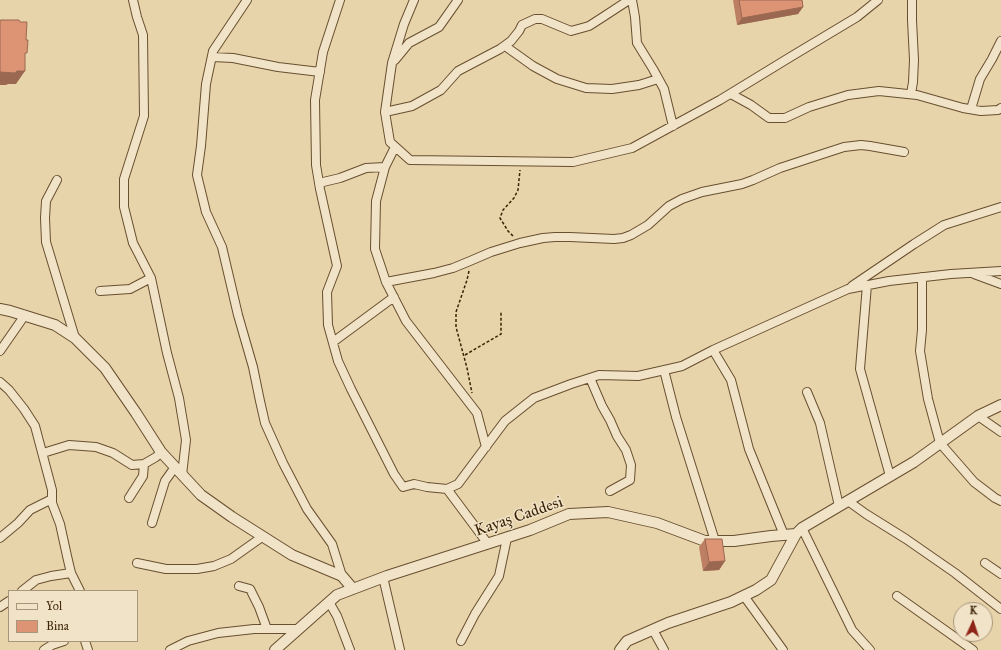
<!DOCTYPE html>
<meta charset="utf-8">
<style>
body{margin:0}
#map{position:relative;width:1001px;height:650px;overflow:hidden;background:#e8d4ab;font-family:"IM FELL Great Primer",serif}
canvas{display:block}
.legend{position:absolute;left:8px;top:590px;width:130px;height:52px;box-sizing:border-box;background:#f0e3c8;border:1px solid #a8967a;margin:0;padding:5px 7px;list-style:none;font-size:12px;color:#3d2306}
.legend li{display:flex;align-items:center;gap:8px;height:20px}
.legend b{width:20px;border:1px solid #a8967a}
.north{position:absolute;left:953px;top:602px;width:40px;height:40px;box-sizing:border-box;background:#f0e3c8;border:1px solid #a8967a;border-radius:50%;rotate:3deg;font-size:11px;font-weight:700;line-height:16px;text-align:center;color:#3d2306}
.north::after{content:'';display:block;margin:auto;width:14px;height:18px;background:#8f2418;clip-path:polygon(50% 0,100% 100%,50% 72%,0 100%)}
</style>
<div id="map">
<canvas width="1001" height="650"></canvas>
<ul class="legend">
<li><b style="height:5px;background:#f0e3c8"></b>Yol</li>
<li><b style="height:11px;background:#dc9474"></b>Bina</li>
</ul>
<div class="north">K</div>
</div>
<script>
const ctx = document.querySelector('canvas').getContext('2d');
ctx.lineJoin = 'round';
function toPath(rows) {
  const path = new Path2D();
  for (const r of rows) {
    path.moveTo(r[0], r[1]);
    for (let i = 2; i < r.length; i += 2) path.lineTo(r[i], r[i + 1]);
  }
  return path;
}
function stroke(path, color, width, dash) {
  ctx.strokeStyle = color;
  ctx.lineWidth = width;
  ctx.lineCap = dash ? 'butt' : 'round';
  ctx.setLineDash(dash || []);
  ctx.stroke(path);
}
function fillPath(path, color) {
  ctx.fillStyle = color;
  ctx.fill(path, 'evenodd');
}
function drawText(font, color, halo, rows, align = 'center') {
  ctx.font = font + ' "IM FELL Great Primer",serif';
  ctx.lineWidth = 3;
  ctx.setLineDash([]);
  ctx.textBaseline = 'middle';
  ctx.strokeStyle = halo;
  ctx.fillStyle = color;
  for (const [text, x, y, turn = 0] of rows) {
    ctx.save();
    ctx.translate(x, y);
    ctx.rotate((+turn || 0) * Math.PI / 180);
    ctx.textAlign = isNaN(turn) ? turn : align;
    if (halo) ctx.strokeText(text, 0, 0);
    ctx.fillText(text, 0, 0);
    ctx.restore();
  }
}
const path = toPath([
 [513,236,508,231,500,218,503,210,514,198,518,190,520,170],
 [469,271,467,280,456,312,456,327,467,368,472,393],
 [465,355,501,334,501,312]
]);
const minor = toPath([
 [133,0,137,17,143,35,144,116,124,179,124,207,133,243,151,278,167,353,179,398,186,440,182,475],
 [247,0,213,51,206,84,201,146,197,175,206,212,222,247,238,315,253,367,260,401,265,423,283,463,307,509,332,544,342,576],
 [340,0,323,52,315,100,316,165,320,189,337,266,327,292,328,325,338,361,351,389,394,474,403,487,414,484,427,487,447,489,458,484,505,421,534,398,571,384,599,375,638,376,682,366,713,350,848,289,889,281,951,274,1001,271],
 [414,0,404,24,392,63,385,112,390,142,410,160,573,162,632,148,720,100,792,56,857,17,878,0],
 [632,0,635,17,637,43,653,69,664,89,673,126],
 [505,46,533,66,557,79,586,88,612,89,639,85,658,79],
 [212,57,233,58,278,67,320,72],
 [395,60,409,43,439,27,458,0],
 [731,94,751,105,769,118,785,118,809,107,848,95,879,91,917,95,963,108,981,111,998,110,1001,108],
 [911,94,913,82,914,60,912,20,912,0],
 [971,109,980,79,992,59,1001,41],
 [385,112,412,106,441,90,458,71,500,49,511,41,519,31,522,25,535,19,542,19,571,31,589,26,603,17,629,0],
 [395,147,385,167,376,201,375,249,386,282,406,321,477,413,486,447],
 [57,180,46,201,45,218,46,242,75,338],
 [319,183,340,178,366,168,385,167],
 [974,274,1001,284],
 [922,277,922,330,920,351,928,399,940,443,974,482,995,498,1001,501],
 [386,282,434,273,453,268,470,261,491,252,520,243,543,238,555,237,570,237,614,239,623,238,631,235,648,225,669,206,682,199,702,192,742,184,753,180,780,168,844,147,861,145,870,146,904,152],
 [867,285,860,369,890,476],
 [852,286,914,244,944,225,1001,207],
 [100,291,130,289,151,278],
 [333,342,394,297],
 [713,350,731,380,749,449,784,535],
 [0,351,25,315],
 [664,370,676,417,715,541],
 [590,378,602,406,610,420,617,436,626,450,631,465,630,480,610,491],
 [0,382,9,390,24,409,35,426,52,490,52,503,60,524,67,556,71,573,80,591],
 [807,392,820,423,839,506],
 [978,416,1001,432],
 [43,453,69,445,96,447,113,453,132,465,144,464,156,457,161,452],
 [447,489,488,544],
 [129,498,143,476,144,464],
 [848,501,866,514,906,539,955,573,1001,609],
 [152,523,165,481,175,467],
 [802,528,852,630,870,650],
 [0,538,18,523,30,510,52,499],
 [137,563,166,569,197,569,214,566,231,559,262,537],
 [985,563,1001,574],
 [383,577,400,650],
 [239,586,250,589,259,607,267,629],
 [22,591,36,580,51,576,71,573],
 [744,596,783,650],
 [897,596,973,650],
 [329,602,337,616,350,650],
 [0,607,9,601],
 [653,630,664,650],
 [85,641,88,650],
 [461,641,475,614,499,576,507,538],
 [44,650,52,645,64,641],
 [170,650,188,641,218,633,254,629,299,629]
]);
const tertiary = toPath([
 [0,309,10,311,55,325,75,338,105,368,136,413,161,452,201,495,232,517,292,555,342,576,353,589],
 [275,650,337,595,387,576,530,530,569,514,608,512,657,523,705,541,734,541,771,536,796,534],
 [620,650,627,641,668,623,731,602,756,590,771,580,796,534,802,528,914,462,978,416,1001,405]
]);
const wall = toPath([
 [733,0,802,0,803,7,798,14,737,25],
 [705,539,725,561,719,570,703,571,699,547]
]);
const shadedWall = toPath([
 [803,7,798,14,737,25,742,18],
 [17,71,25,71,16,84,8,84,6,85,0,85,0,72],
 [725,561,719,570,703,571,709,562]
]);
const building = toPath([
 [739,0,802,0,803,7,742,18,739,0],
 [1,20,19,20,20,22,27,22,26,40,28,40,27,53,25,53,25,71,17,71,15,73,0,72,0,21,1,20],
 [705,539,722,539,725,561,709,562,705,539]
]);
const streetNames = [
 ["Kayaş Caddesi",519,517,-19]
];
stroke(minor, '#684f2f', 10);
stroke(tertiary, '#684f2f', 12);
stroke(path, '#3d2306', 1.5, [3, 2]);
stroke(minor, '#f0e3c8', 8);
stroke(tertiary, '#f0e3c8', 10);
fillPath(wall, '#bd7f64');
fillPath(shadedWall, '#9a6851');
fillPath(building, '#dc9474');
stroke(building, '#9a6851', 1);
drawText('16px', '#3d2306', '#f0e3c8', streetNames);
</script>
